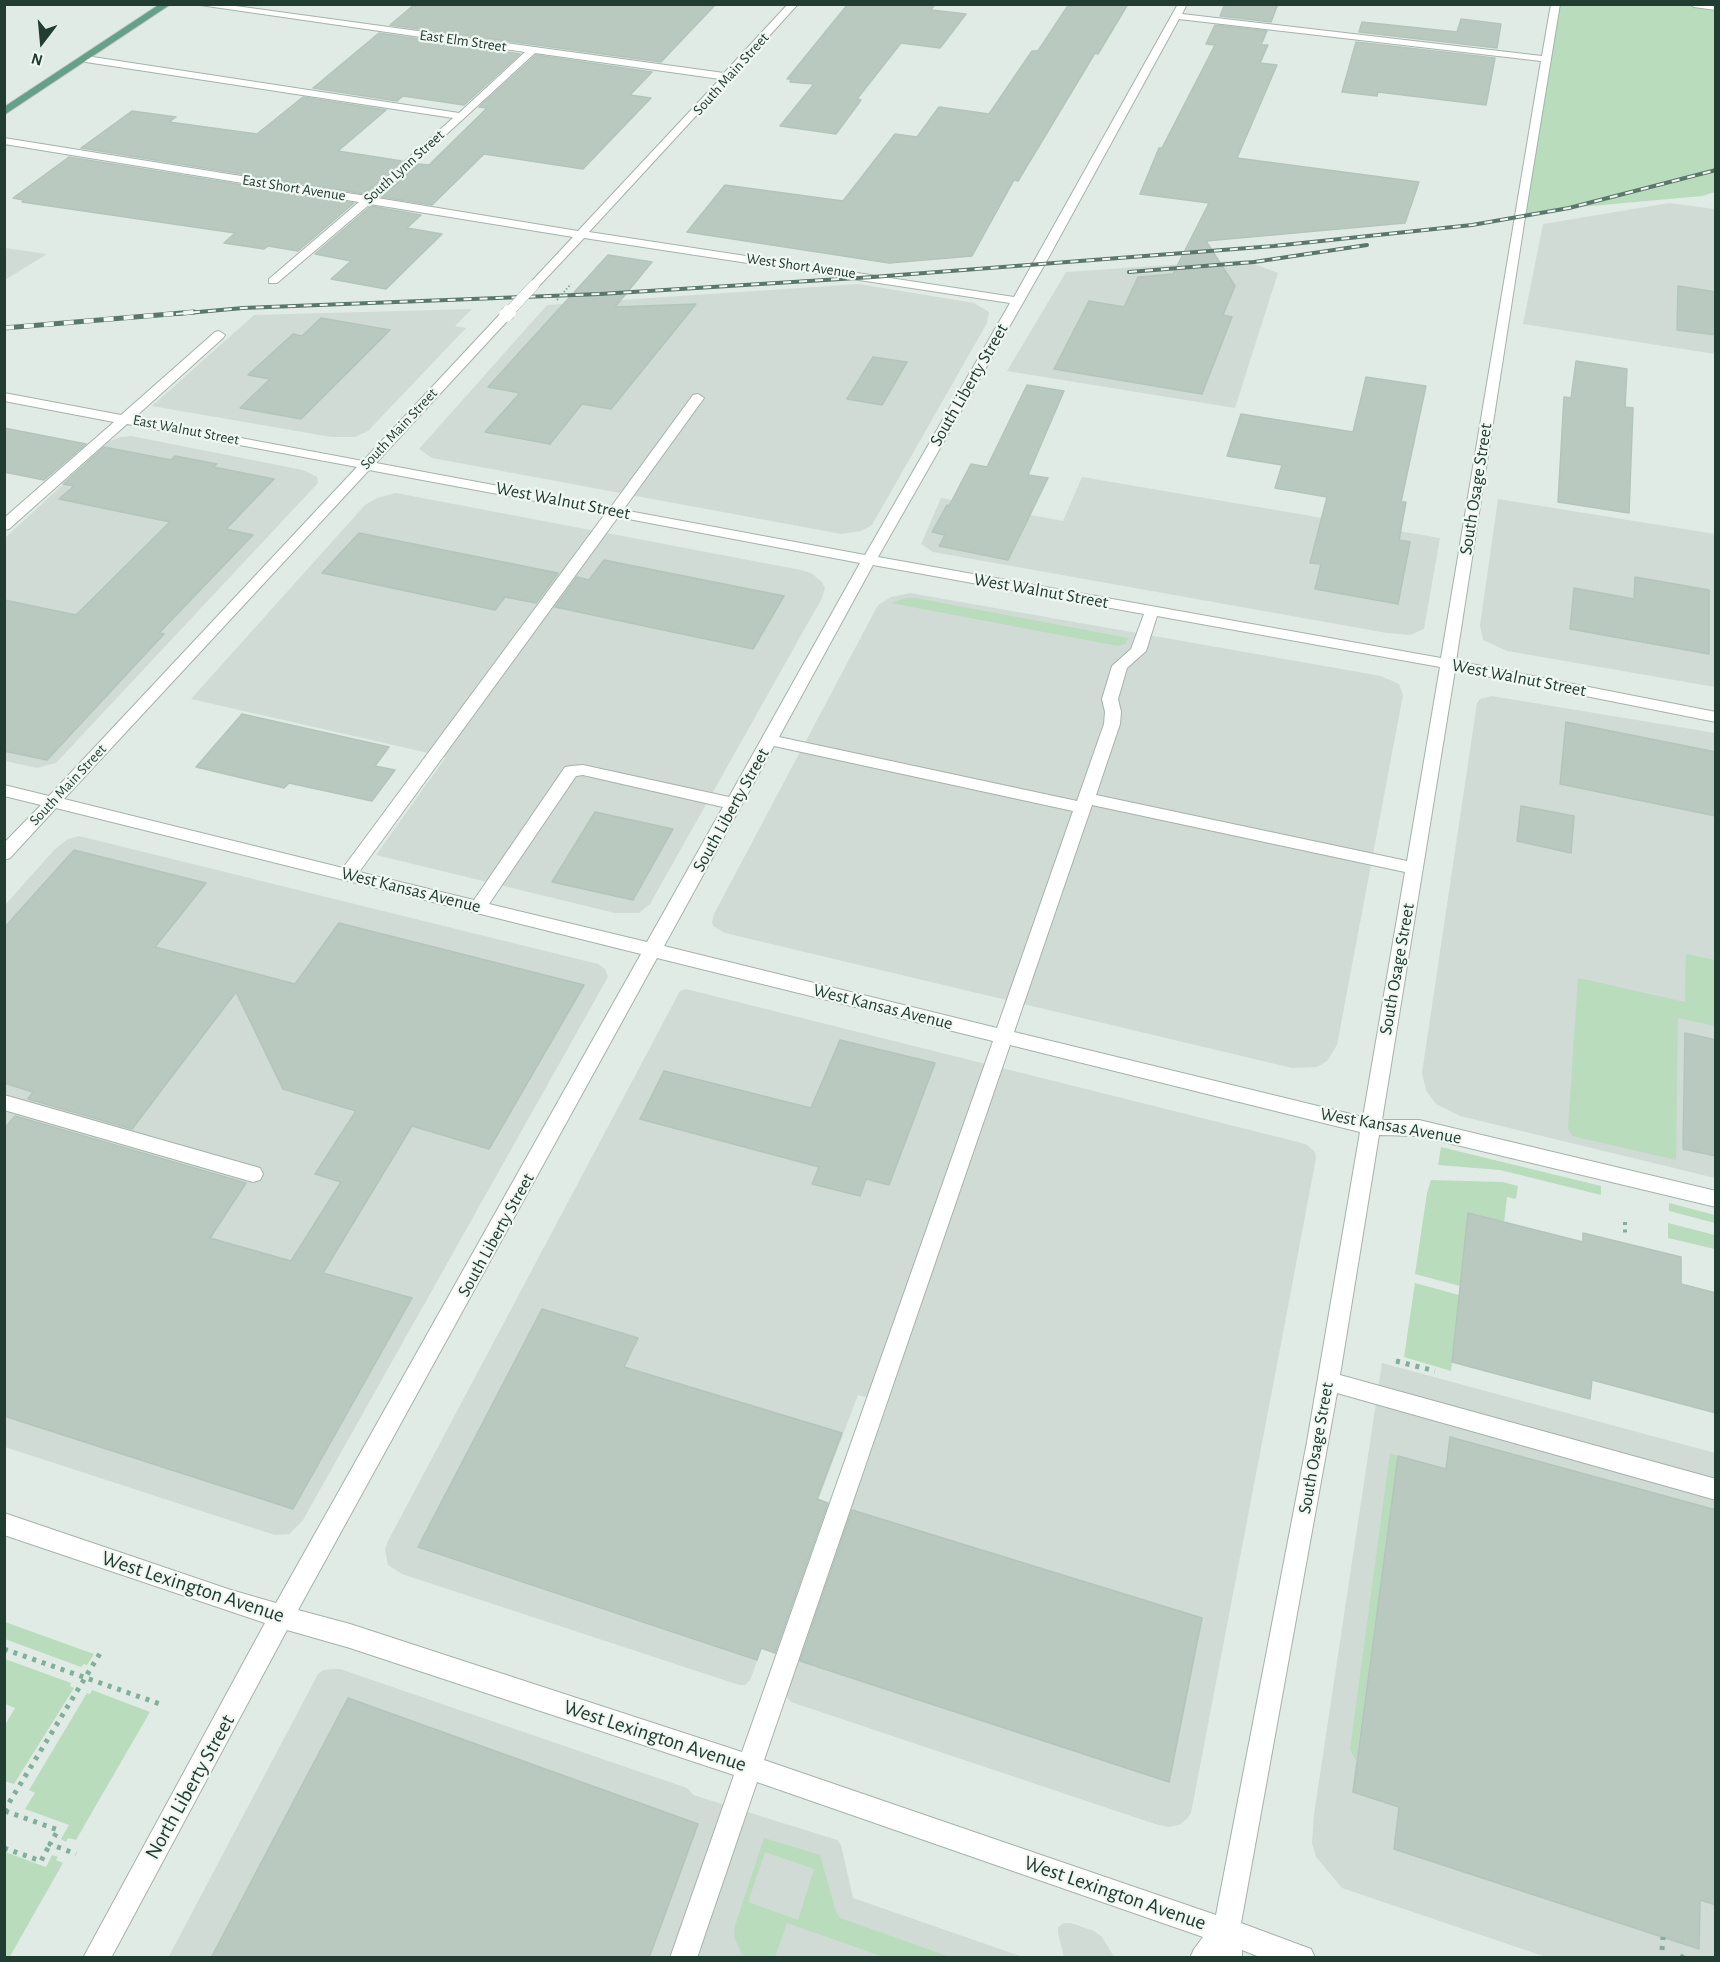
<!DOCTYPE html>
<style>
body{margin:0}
#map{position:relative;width:1720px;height:1962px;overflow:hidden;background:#e1ebe5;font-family:"Alegreya Sans",sans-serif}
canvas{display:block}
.frame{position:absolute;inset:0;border:6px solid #213c30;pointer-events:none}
.north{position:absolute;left:12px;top:12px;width:60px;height:60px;-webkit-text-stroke:4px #f1f8f3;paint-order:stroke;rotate:196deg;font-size:16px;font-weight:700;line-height:24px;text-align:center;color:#213c30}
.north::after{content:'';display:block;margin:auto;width:21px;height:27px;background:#213c30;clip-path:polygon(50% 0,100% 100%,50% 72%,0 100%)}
</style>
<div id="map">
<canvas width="1720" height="1962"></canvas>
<div class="frame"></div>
<div class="north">N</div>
</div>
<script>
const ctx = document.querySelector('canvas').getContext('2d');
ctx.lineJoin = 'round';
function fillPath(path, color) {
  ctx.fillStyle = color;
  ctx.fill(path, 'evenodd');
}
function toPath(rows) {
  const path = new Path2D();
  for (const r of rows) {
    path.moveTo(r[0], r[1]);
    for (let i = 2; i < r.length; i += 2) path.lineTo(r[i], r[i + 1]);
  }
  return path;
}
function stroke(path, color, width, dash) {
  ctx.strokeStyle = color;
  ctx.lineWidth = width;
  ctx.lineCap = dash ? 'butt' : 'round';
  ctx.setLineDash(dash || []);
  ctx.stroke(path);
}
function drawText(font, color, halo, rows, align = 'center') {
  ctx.font = font + ' "Alegreya Sans",sans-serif';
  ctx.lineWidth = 4.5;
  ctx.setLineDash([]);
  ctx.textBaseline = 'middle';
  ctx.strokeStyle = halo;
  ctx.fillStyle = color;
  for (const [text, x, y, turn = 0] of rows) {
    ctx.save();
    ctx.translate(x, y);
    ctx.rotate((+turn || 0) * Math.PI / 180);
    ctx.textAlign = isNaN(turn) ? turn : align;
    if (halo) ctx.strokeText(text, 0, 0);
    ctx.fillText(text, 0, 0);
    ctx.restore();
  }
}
const built = toPath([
 [1669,203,1715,209,1715,354,1523,324,1543,224],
 [5,248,47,254,5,280],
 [1244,260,1278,273,1235,408,1007,371,1066,272],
 [859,284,974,303,989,312,987,323,872,525,861,531,841,534,432,458,419,449,547,305],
 [472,309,455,326,466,328,368,431,355,437,331,437,152,406,254,315],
 [131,436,303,470,317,477,318,483,56,763,37,768,5,761,5,538,110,441,120,437],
 [1082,477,1440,538,1424,629,1410,635,1387,633,933,552,921,544,941,498,1063,521],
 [396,493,801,570,811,573,822,582,825,588,822,598,650,904,639,913,615,913,376,855,446,757,191,699,365,505,377,498],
 [1498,499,1715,534,1715,687,1507,651,1483,640,1480,625],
 [910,593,1381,676,1399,684,1403,695,1337,1045,1327,1061,1317,1067,1292,1068,725,933,713,926,712,922,714,914,878,605,891,597],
 [1492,696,1715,733,1715,1178,1460,1116,1436,1104,1426,1090,1422,1073,1477,703,1480,699],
 [79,836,598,964,605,969,608,977,303,1520,289,1534,275,1535,5,1447,5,905,55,849,68,839],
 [686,989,1298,1142,1307,1145,1315,1152,1316,1158,1280,1349,1191,1813,1187,1819,1179,1825,1168,1827,1155,1824,791,1702,787,1697,786,1692,888,1403,858,1395,750,1680,745,1685,739,1685,402,1574,388,1565,385,1549,388,1541,680,991],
 [1382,1363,1715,1453,1715,1957,1546,1957,1342,1888,1316,1857,1312,1843,1314,1814],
 [333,1669,340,1669,687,1788,694,1795,706,1799,837,1840,841,1845,853,1898,1023,1957,168,1958,318,1674,323,1670],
 [1064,1923,1071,1923,1094,1931,1102,1937,1114,1957,1064,1957,1058,1933,1058,1927]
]);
const green = toPath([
 [1556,5,1715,5,1715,192,1702,196,1569,208,1519,217],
 [905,598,916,598,1128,638,1125,644,1118,646,891,603],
 [1686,954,1715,960,1715,1026,1678,1018,1676,1160,1572,1136,1568,1129,1578,978,1685,1002],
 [1441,1147,1601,1186,1601,1195,1500,1170,1438,1165],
 [1431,1180,1503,1182,1518,1186,1516,1199,1507,1197,1504,1223,1468,1214,1460,1286,1415,1274,1427,1193],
 [1669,1203,1715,1215,1715,1223,1669,1211],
 [1668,1223,1715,1235,1715,1249,1668,1238],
 [1415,1283,1459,1295,1451,1371,1404,1357],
 [1390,1453,1398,1456,1356,1761,1350,1749],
 [5,1622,94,1654,87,1665,84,1664,81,1667,5,1639],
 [5,1659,71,1683,70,1686,74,1688,14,1784,5,1781,5,1725,15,1708,5,1704],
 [92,1690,150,1712,76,1840,68,1838,66,1842,61,1839,69,1825,25,1809,35,1793,29,1790,87,1693,90,1694],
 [764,1838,820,1855,836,1912,840,1918,950,1957,884,1957,787,1923,775,1957,743,1957,734,1937,735,1926],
 [765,1852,814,1869,798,1920,748,1902],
 [5,1852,46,1867,52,1855,58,1857,56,1860,63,1863,9,1958,4,1957]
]);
const building = toPath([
 [415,4,716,4,661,62,390,25,415,4],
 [848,4,935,4,931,10,966,14,940,48,901,43,857,99,861,100,836,134,780,126,814,84,790,82,791,79,787,79,848,4],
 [1069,4,1128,4,1098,54,1095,53,1018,181,1014,180,972,256,889,263,687,232,725,185,843,201,895,134,917,137,939,107,989,114,1032,51,1038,51,1069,4],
 [1225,4,1278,4,1271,22,1220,16,1225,4],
 [1461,19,1501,24,1497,48,1359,32,1362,22,1457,32,1461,19],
 [1215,25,1267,31,1261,45,1268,45,1260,63,1277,65,1237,158,1419,182,1405,223,1206,241,1235,286,1223,315,1232,317,1202,394,1054,369,1089,301,1124,307,1138,277,1173,274,1209,203,1140,194,1159,148,1162,148,1215,45,1206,44,1215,25],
 [379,33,520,54,464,105,403,96,397,101,313,88,379,33],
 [1356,42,1495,58,1486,105,1378,92,1377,96,1342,92,1356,42],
 [536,55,652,72,630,95,651,98,583,169,484,154,432,205,382,197,418,164,429,165,487,108,479,107,536,55],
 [303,97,386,110,338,151,402,161,365,194,81,148,132,111,176,117,169,122,257,134,303,97],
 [69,157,354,203,298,251,268,246,264,249,224,243,235,233,22,202,24,200,13,198,69,157],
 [371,206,421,215,407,228,442,234,386,289,331,279,351,261,315,254,371,206],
 [608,255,652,262,615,307,696,304,611,409,582,404,550,444,485,432,520,393,488,387,608,255],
 [1678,286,1716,292,1716,335,1677,330,1678,286],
 [321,318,390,330,301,419,240,408,270,379,248,375,293,334,302,336,321,318],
 [873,357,907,362,882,405,847,399,873,357],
 [1576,361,1627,369,1625,407,1633,408,1629,513,1558,502,1564,397,1571,398,1576,361],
 [1366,377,1426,386,1401,502,1406,502,1399,540,1410,542,1398,604,1315,589,1321,564,1310,563,1327,497,1275,488,1282,465,1227,456,1241,414,1353,432,1366,377],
 [1027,385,1064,391,1028,475,1048,478,1008,560,939,546,945,535,932,532,947,505,949,506,971,464,987,467,1027,385],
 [4,428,86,444,44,480,4,472,4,428],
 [104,447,171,460,175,456,217,464,213,467,274,479,226,529,253,535,159,633,164,634,47,760,4,751,4,600,76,615,170,522,59,499,74,486,63,484,104,447],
 [359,533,558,573,536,603,505,597,495,610,322,573,359,533],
 [604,560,784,596,753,649,555,607,577,577,589,580,604,560],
 [1635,577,1709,590,1709,654,1570,629,1574,588,1634,599,1635,577],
 [242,714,389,747,375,766,395,770,372,801,289,783,284,788,196,767,242,714],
 [1566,722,1716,752,1716,816,1560,784,1566,722],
 [1521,806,1574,816,1571,853,1517,841,1521,806],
 [595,812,673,829,633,900,552,882,595,812],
 [74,850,206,883,155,947,295,984,339,923,584,985,489,1149,412,1126,323,1273,412,1298,293,1509,4,1416,4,1129,15,1116,246,1183,210,1238,291,1261,341,1182,315,1174,356,1111,283,1089,236,992,132,1129,28,1099,33,1092,4,1083,4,928,74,850],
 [1685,1033,1716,1040,1716,1156,1683,1149,1685,1033],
 [840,1040,935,1063,889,1185,866,1179,860,1196,812,1184,819,1167,640,1119,664,1071,811,1108,840,1040],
 [1468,1213,1583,1242,1583,1233,1681,1257,1681,1284,1716,1293,1716,1413,1592,1380,1590,1399,1452,1362,1468,1213],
 [542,1309,638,1338,624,1367,842,1433,817,1499,828,1503,775,1653,761,1648,757,1660,418,1547,542,1309],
 [1450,1437,1716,1510,1716,1905,1700,1900,1699,1949,1394,1849,1399,1807,1353,1792,1398,1456,1446,1469,1450,1437],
 [852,1510,1202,1618,1169,1782,800,1661,852,1510],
 [348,1698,698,1824,649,1958,211,1958,348,1698]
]);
const pathFar1 = toPath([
 [1625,1222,1625,1233]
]);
const path = toPath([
 [1396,1361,1435,1371],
 [4,1649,160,1704],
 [4,1811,102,1650],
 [5,1811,58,1830,50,1844,76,1854],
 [4,1848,41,1861,50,1844],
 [1662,1950,1663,1937],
 [1680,1956,1684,1958]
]);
const minor = toPath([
 [193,4,221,4,724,73,788,4,798,4,733,76,732,79,729,80,589,232,1014,297,1178,4,1187,4,1182,14,1542,56,1551,4,1560,4,1525,217,1456,661,1716,712,1716,722,1455,670,1382,1120,1419,1120,1716,1191,1716,1207,1419,1136,1379,1135,1340,1375,1716,1479,1716,1500,1337,1393,1241,1923,1311,1949,1315,1958,1262,1958,1242,1950,1242,1958,1190,1958,1194,1949,1203,1937,757,1782,697,1958,670,1958,734,1775,350,1648,287,1630,111,1958,83,1958,265,1623,4,1535,4,1513,231,1590,276,1603,641,954,56,808,10,858,4,860,4,843,41,805,4,796,4,785,49,796,357,467,127,424,9,529,4,530,4,518,114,422,4,401,4,393,121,415,215,332,219,331,225,335,223,338,134,418,363,461,502,312,506,311,512,315,510,318,376,463,611,507,693,395,698,394,704,398,623,510,865,555,1010,303,584,238,538,287,534,289,530,287,530,283,573,237,370,204,277,283,269,283,269,279,359,202,4,144,4,138,366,196,453,118,86,62,81,59,86,56,459,113,525,52,193,4],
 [1179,19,1541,61,1441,658,878,557,1045,264,1179,19],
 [535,53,720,79,578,231,377,198,535,53],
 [369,470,605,514,343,868,64,799,369,470],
 [618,517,860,563,729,797,583,765,571,766,565,767,474,900,359,872,618,517],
 [873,565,1144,614,1131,649,1112,666,1102,699,1105,712,1104,724,1077,801,779,737,873,565],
 [1157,616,1440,667,1407,861,1096,795,1120,724,1121,712,1118,699,1127,668,1146,651,1157,616],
 [774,746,1073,811,997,1028,664,946,774,746],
 [583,775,723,807,647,942,489,904,576,776,583,775],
 [1092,805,1405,872,1363,1117,1014,1032,1092,805],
 [657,958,993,1041,742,1752,350,1624,298,1610,657,958],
 [1010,1045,1360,1132,1307,1442,1216,1915,764,1760,1010,1045],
 [1690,4,1716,4,1716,10,1694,7,1690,4],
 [4,1095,253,1166,260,1168,263,1174,260,1180,253,1182,4,1110,4,1095]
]);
const major = toPath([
 [160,4,171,4,4,115,4,107,160,4]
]);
const railFar1 = toPath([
 [1129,272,1254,262,1367,245],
 [176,314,243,308,600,294,873,277,1274,246,1472,225,1569,208,1716,170]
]);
const rail = toPath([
 [4,328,194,312]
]);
const pathBridge = toPath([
 [557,300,571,284]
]);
const minorBridgeFar1 = toPath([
 [507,314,534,285]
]);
const minorBridge = toPath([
 [506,315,509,312]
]);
const farStreetnames = [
 ["East Elm Street",463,41,8],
 ["South Main Street",731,74,-48],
 ["South Lynn Street",404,167,-42],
 ["East Short Avenue",294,188,9],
 ["West Short Avenue",801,266,8],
 ["South Main Street",399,429,-47],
 ["East Walnut Street",186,430,11],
 ["South Main Street",68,785,-47]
];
const streetNames = [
 ["South Liberty Street",969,385,-60],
 ["South Osage Street",1476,489,-81],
 ["West Walnut Street",563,501,11],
 ["West Walnut Street",1041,591,10],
 ["West Walnut Street",1519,678,11],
 ["South Liberty Street",731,810,-61],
 ["West Kansas Avenue",411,890,14],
 ["South Osage Street",1397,969,-80],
 ["West Kansas Avenue",883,1007,14],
 ["West Kansas Avenue",1391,1126,10],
 ["South Liberty Street",496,1235,-61],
 ["South Osage Street",1316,1448,-80]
];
const nearStreetnames = [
 ["West Lexington Avenue",193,1587,18],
 ["West Lexington Avenue",655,1736,18],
 ["North Liberty Street",190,1787,-61],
 ["West Lexington Avenue",1115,1893,19]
];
fillPath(built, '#cfdbd4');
fillPath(green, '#b9dcbd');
fillPath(building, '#b9c9c0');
stroke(building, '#b3c5bb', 1.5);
stroke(minor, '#a4b3ab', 2);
stroke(major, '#c1c8c5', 2);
stroke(pathFar1, '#81af99', 4, [3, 4.5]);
stroke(path, '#81af99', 5, [4, 6]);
fillPath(minor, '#fff');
fillPath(major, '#65a188');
stroke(railFar1, '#5b776c', 4);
stroke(rail, '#5b776c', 5);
stroke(railFar1, '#f1f8f3', 2, [8]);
stroke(rail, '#f1f8f3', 4, [10]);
stroke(minorBridgeFar1, '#a4b3ab', 11, []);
stroke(minorBridge, '#a4b3ab', 15, []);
stroke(pathBridge, '#81af99', 2, [1.5, 2]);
stroke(minorBridgeFar1, '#fff', 10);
stroke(minorBridge, '#fff', 14);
drawText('15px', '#213c30', '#f1f8f3', farStreetnames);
drawText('18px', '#213c30', '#f1f8f3', streetNames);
drawText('21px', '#213c30', '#f1f8f3', nearStreetnames);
</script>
